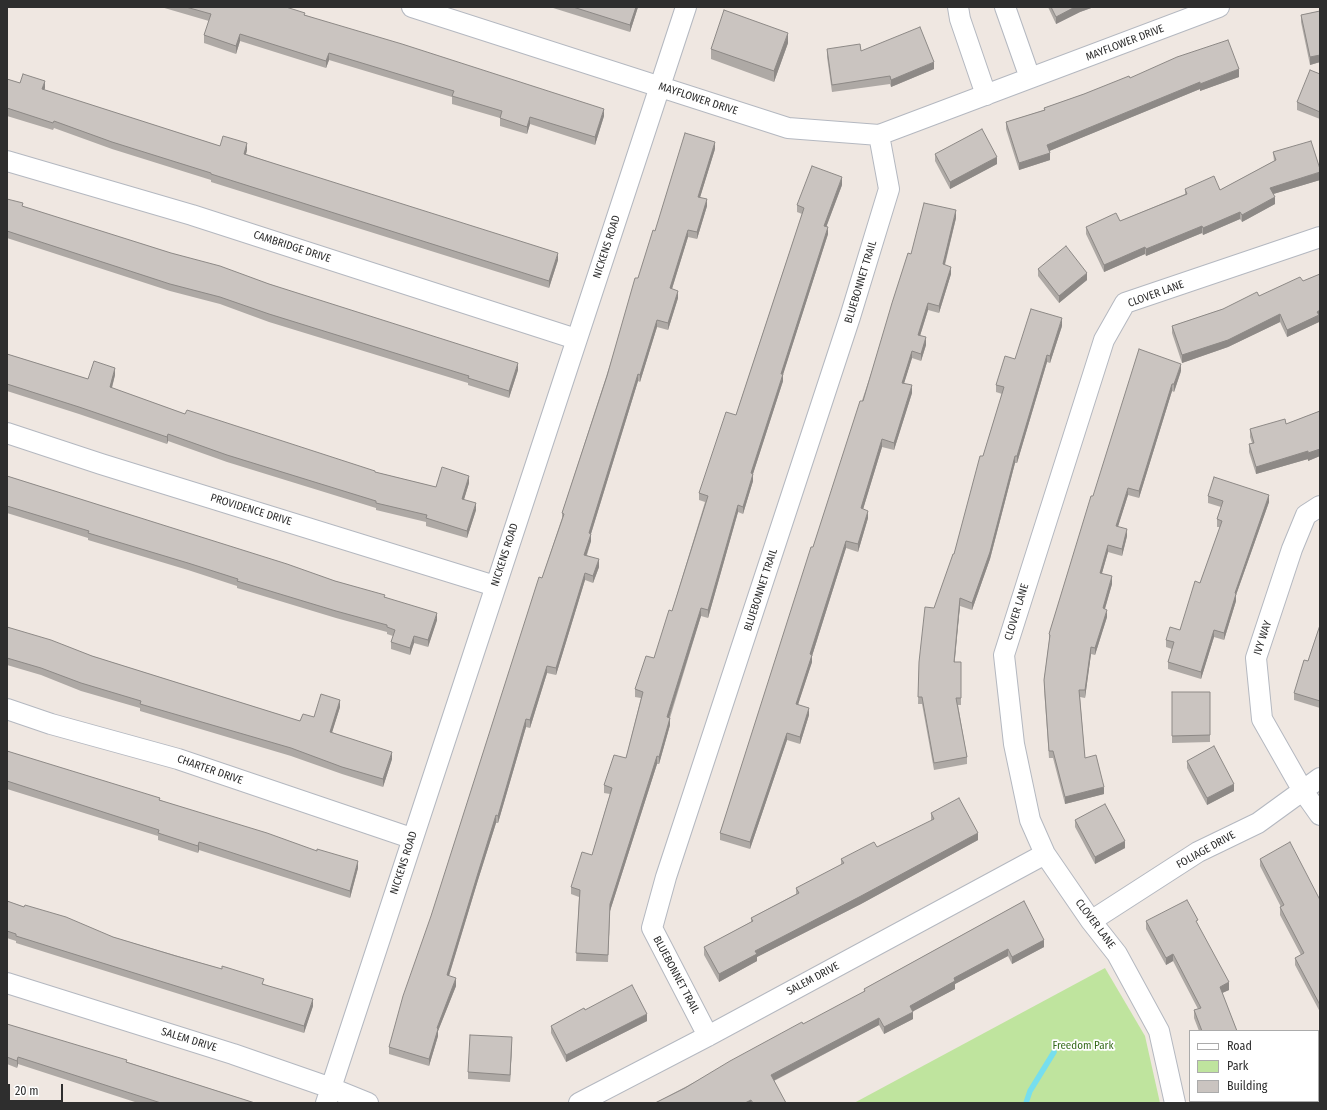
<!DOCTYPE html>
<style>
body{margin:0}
#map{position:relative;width:1327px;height:1110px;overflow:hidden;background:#efe7e1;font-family:"Fira Sans Condensed",sans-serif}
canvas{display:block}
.frame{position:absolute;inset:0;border:8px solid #2e2e2e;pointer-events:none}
.legend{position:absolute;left:1189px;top:1030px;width:130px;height:72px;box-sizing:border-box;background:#fff;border:1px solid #ababab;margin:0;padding:5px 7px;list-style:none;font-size:12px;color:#2e2e2e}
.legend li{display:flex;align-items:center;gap:8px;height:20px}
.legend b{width:20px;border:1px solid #ababab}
.scale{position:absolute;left:8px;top:1084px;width:55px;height:18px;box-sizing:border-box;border:2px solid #2e2e2e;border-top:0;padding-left:5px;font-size:12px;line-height:14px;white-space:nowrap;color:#2e2e2e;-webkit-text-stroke:3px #fff;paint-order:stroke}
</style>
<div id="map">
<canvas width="1327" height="1110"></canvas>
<div class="frame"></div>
<ul class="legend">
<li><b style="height:5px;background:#fff"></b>Road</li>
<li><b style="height:11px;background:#bfe49e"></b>Park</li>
<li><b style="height:11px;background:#cac4c0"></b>Building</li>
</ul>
<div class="scale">20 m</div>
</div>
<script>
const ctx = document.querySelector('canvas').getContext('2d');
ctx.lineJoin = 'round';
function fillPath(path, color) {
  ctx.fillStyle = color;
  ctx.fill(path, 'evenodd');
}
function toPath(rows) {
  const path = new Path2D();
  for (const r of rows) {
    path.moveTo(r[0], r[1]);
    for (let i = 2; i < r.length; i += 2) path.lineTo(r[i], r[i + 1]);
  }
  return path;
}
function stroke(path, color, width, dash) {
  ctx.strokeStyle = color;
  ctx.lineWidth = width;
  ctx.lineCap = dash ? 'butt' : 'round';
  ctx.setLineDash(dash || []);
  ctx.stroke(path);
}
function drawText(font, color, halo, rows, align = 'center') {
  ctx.font = font + ' "Fira Sans Condensed",sans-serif';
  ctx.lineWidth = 3.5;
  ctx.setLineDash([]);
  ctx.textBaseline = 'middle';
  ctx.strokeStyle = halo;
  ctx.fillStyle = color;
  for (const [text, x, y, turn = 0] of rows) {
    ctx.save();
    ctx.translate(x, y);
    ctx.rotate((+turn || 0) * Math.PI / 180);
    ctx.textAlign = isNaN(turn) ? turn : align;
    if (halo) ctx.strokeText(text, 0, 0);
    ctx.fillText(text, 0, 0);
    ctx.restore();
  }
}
const green = toPath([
 [1105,968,1145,1036,1160,1103,854,1103]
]);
const stream = toPath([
 [1026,1103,1030,1091,1054,1052]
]);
const minor = toPath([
 [412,7,788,128,879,135,1219,7],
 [958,7,960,19,986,95],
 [1005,7,1030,78],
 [7,161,192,215,576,339],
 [7,433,101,464,495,586],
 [1320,506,1306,515,1292,549,1256,658,1262,719,1303,791,1320,815],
 [7,709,51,724,178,759,411,838],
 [1091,921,1198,852,1258,823,1320,778],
 [7,983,233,1054,331,1088,368,1103],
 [708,1036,652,928,666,877,850,317,889,189,879,135],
 [326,1103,686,7],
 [579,1103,708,1036,1045,854],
 [1175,1103,1159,1031,1117,954,1091,921,1045,854,1030,820,1014,744,1004,655,1104,340,1125,303,1320,237]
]);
const wall = toPath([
 [161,7,286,7,305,15,604,116,595,145,530,124,527,134,500,126,500,118,452,104,452,97,329,60,326,68,240,41,236,54,204,43,204,35,209,21],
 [550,7,638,7,630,32],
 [1048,7,1094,7,1080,12,1056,24],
 [1320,11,1320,62,1310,65,1301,22,1301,15],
 [788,43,774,82,711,59,711,49],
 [827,49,861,51,934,69,891,87,890,84,832,92,827,57],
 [1320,74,1320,119,1297,110,1297,102],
 [1239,77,1200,91,1200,89,1049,151,1050,160,1019,170,1006,129,1006,122,1044,110,1044,108,1130,78],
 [7,79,20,83,45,88,44,90,220,146,247,150,246,154,558,260,549,288,211,182,211,180,112,149,54,128,53,130,7,116],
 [715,149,700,197,707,206,697,239,688,237,672,289,678,298,668,330,657,327,640,382,638,381,591,534,591,541,587,555,599,567,593,583,585,580,556,675,547,673,530,728,526,727,498,823,496,823,478,880,449,976,456,986,438,1031,438,1036,429,1066,389,1054,389,1047,542,578,562,518,562,513,638,278,655,231],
 [1273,152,1320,180,1273,194,1275,204,1242,222,1240,219,1203,235,1202,233,1146,256,1145,254,1104,272,1086,234,1086,227,1120,221,1185,194,1185,189,1220,190,1274,161],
 [935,154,997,164,950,189,935,161],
 [842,185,826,227,828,234,783,374,783,381,753,474,753,481,743,514,738,512,708,618,701,616,670,718,670,725,659,764,657,764,610,911,608,962,576,961,579,897,571,894,571,887,592,855,610,794,604,793,604,785,626,758,641,698,635,697,635,689,654,658,672,611,705,502,699,500,699,493,736,415,802,214,797,212,797,205],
 [7,199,23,207,269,284,518,370,509,398,468,385,468,383,269,322,220,304,170,291,7,238],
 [956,218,945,265,951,274,939,313,928,310,920,336,926,345,921,361,912,358,904,383,912,393,894,450,882,447,863,509,868,518,858,552,846,548,812,656,812,662,798,704,809,715,800,744,787,740,750,849,720,840,720,833,813,547,911,254],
 [1038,269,1087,280,1059,303,1038,276],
 [1320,274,1320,318,1319,318,1319,322,1287,337,1280,322,1228,347,1182,363,1172,333,1172,326,1223,309,1259,296,1303,281],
 [1062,326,1050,363,1047,362,1017,463,1015,463,990,559,972,610,960,606,954,662,961,662,961,705,958,705,967,757,967,764,934,770,922,704,918,704,919,662,934,608,954,554,983,456,1002,394,996,392,996,385,1015,359],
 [7,354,88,379,115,375,112,388,185,414,375,472,436,487,469,483,464,499,476,510,467,538,426,526,426,522,376,510,376,508,227,462,168,441,167,444,79,414,7,391],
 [1181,371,1174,392,1172,391,1139,498,1128,495,1118,526,1127,536,1122,556,1108,552,1102,573,1112,584,1105,609,1107,617,1095,655,1091,654,1085,698,1080,697,1085,758,1104,794,1065,804,1053,758,1049,758,1044,688,1044,680,1049,641,1049,634,1093,496],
 [1320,411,1320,456,1308,461,1308,459,1256,474,1249,452,1249,444,1252,443,1250,437,1250,429,1286,424],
 [7,476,385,597,437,620,428,647,414,643,410,655,391,649,391,642,393,636,387,634,387,632,336,618,237,588,237,586,188,570,88,540,88,538,7,513],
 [1208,496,1269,502,1236,595,1236,601,1224,640,1214,637,1201,679,1168,669,1168,662,1172,649,1166,647,1166,640,1180,630,1200,583,1220,527,1217,527,1217,519,1221,507,1208,503],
 [1320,625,1320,708,1294,700,1294,693,1308,661],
 [7,627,92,656,300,721,314,717,340,707,332,732,392,759,383,787,342,774,291,756,140,711,140,708,81,691,41,675,7,665],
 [1172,692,1210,692,1210,742,1172,743],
 [7,751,160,800,358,868,350,898,199,850,198,853,158,840,158,836,7,789],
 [1187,761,1234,791,1207,805,1187,768],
 [931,813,978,840,861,904,757,957,757,961,719,982,704,955,704,947,751,922,751,918,796,894,796,888,841,865,841,859,877,847,931,821],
 [1075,820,1125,848,1095,864,1075,827],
 [1260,859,1320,900,1320,1012,1295,965,1295,958,1301,955,1280,915,1280,907,1281,907,1260,866],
 [7,901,113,937,222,969,264,984,313,1006,304,1033,16,943,16,941,7,938],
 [1024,901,1044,947,1012,964,1008,956,955,984,955,989,913,1011,913,1019,884,1034,879,1025,774,1081,786,1103,655,1103,864,992,864,989],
 [1146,921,1198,925,1229,990,1222,993,1237,1031,1199,1031,1194,1018,1194,1010,1198,1009,1173,961,1166,965,1146,929],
 [585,1010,647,1021,566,1062,551,1033,551,1026],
 [1320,1017,1320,1030,1319,1025,1319,1018],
 [7,1024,127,1062,255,1103,138,1103,18,1064,17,1068,7,1064],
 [512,1045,510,1082,468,1079,468,1072]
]);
const shadedWall = toPath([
 [636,7,638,7,630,32,630,25],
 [1075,7,1094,7,1080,12,1056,24,1056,17],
 [788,33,788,43,774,82,774,71],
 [240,34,240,41,236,54,236,46],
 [329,53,329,60,326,68,326,61],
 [1320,55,1320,62,1310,65,1310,57],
 [934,62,934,69,891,87,891,80],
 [1239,69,1239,77,1200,91,1200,84],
 [45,81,45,88,42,97,42,89],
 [1200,82,1200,89,1047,152,1047,145],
 [604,109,604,116,595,145,595,137],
 [530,117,530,124,527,134,527,127],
 [715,142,715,149,698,204,698,197],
 [247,143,247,150,244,161,244,154],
 [1050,153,1050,160,1019,170,1019,163],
 [997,157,997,164,950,189,950,182],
 [1320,172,1320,180,1270,195,1270,188],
 [842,177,842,185,824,233,824,226],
 [1275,197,1275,204,1242,222,1242,215],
 [707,199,707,206,697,239,697,232],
 [956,210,956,218,943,271,943,264],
 [1240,212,1240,219,1203,235,1203,228],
 [1202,226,1202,233,1146,256,1146,249],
 [828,227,828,234,781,381,781,374],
 [688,230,688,237,670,295,670,288],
 [1145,247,1145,254,1104,272,1104,265],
 [558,253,558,260,549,288,549,281],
 [951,267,951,274,939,313,939,306],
 [1087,273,1087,280,1059,303,1059,296],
 [678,291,678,298,668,330,668,323],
 [928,303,928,310,918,342,918,335],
 [1320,310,1320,318,1319,318,1319,322,1287,337,1287,330],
 [1280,314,1280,322,1228,347,1182,363,1182,355],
 [1062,318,1062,326,1050,363,1050,356],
 [657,320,657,327,640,382,640,375],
 [926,337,926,345,921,361,921,354],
 [912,351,912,358,902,390,902,383],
 [1047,355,1047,362,1017,463,1017,456],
 [518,363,518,370,509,398,509,391],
 [1181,364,1181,371,1174,392,1174,384],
 [115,368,115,375,110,394,110,387],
 [638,374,638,381,589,540,589,533],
 [783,374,783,381,751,480,751,473],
 [1172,384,1172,391,1139,498,1139,491],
 [912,385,912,393,894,450,894,443],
 [168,434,168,441,167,444,167,437],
 [882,439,882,447,861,516,861,508],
 [1320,449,1320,456,1308,461,1308,453],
 [1308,451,1308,459,1256,474,1256,467],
 [1015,456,1015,463,990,559,972,610,972,603],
 [753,474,753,481,743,514,743,507],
 [469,476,469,483,462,506,462,499],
 [1128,488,1128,495,1116,533,1116,526],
 [1269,495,1269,502,1236,595,1236,601,1224,640,1224,633,1235,593],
 [476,503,476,510,467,538,467,531],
 [738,505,738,512,708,618,708,610],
 [868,511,868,518,858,552,858,544],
 [1127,529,1127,536,1122,556,1122,549],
 [591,534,591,541,584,562,584,555],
 [846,541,846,548,812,656,812,662,796,711,796,704,810,654],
 [1108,545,1108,552,1100,580,1100,573],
 [599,559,599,567,593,583,593,576],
 [585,573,585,580,556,675,556,668],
 [1112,576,1112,584,1103,615,1103,608],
 [960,598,960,606,954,669,954,662],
 [701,608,701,616,667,724,667,717],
 [1107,610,1107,617,1095,655,1095,648],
 [437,613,437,620,428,647,428,640],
 [1214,630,1214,637,1201,679,1201,672],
 [414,636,414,643,410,655,410,648],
 [1091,647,1091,654,1085,698,1085,690],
 [547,666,547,673,530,728,530,720],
 [340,700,340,707,330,739,330,732],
 [809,708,809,715,800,744,800,737],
 [670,718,670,725,659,764,659,757],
 [526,719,526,727,498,823,498,816],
 [787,733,787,740,750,849,750,842],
 [392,752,392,759,383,787,383,779],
 [657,756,657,764,610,911,608,962,610,904],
 [1234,784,1234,791,1207,805,1207,798],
 [1104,787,1104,794,1065,804,1065,797],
 [496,815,496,823,478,880,447,982,447,975,478,873],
 [978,833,978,840,861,904,757,957,757,961,719,982,719,974,755,951],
 [1125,841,1125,848,1095,864,1095,857],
 [199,842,199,850,198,853,198,846],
 [358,861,358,868,350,898,350,891],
 [1044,940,1044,947,1012,964,1012,957],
 [1008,949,1008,956,955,984,955,989,910,1013,910,1006,954,978],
 [1173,954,1173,961,1166,965,1166,958],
 [456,978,456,986,438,1031,438,1036,429,1066,429,1059,437,1028],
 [1229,982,1229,990,1220,994,1220,987],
 [313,999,313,1006,304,1033,304,1026],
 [913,1012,913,1019,884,1034,884,1027],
 [647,1014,647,1021,566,1062,566,1055],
 [879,1018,879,1025,771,1082,771,1075],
 [512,1037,512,1045,510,1082,510,1075],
 [18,1057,18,1064,17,1068,17,1061],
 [751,1100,751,1103,745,1103]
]);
const building = toPath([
 [186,7,286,7,305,13,304,15,402,44,604,109,595,137,530,117,527,127,500,118,502,111,452,96,454,91,329,53,326,61,240,34,236,46,204,35,211,14,186,7],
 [573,7,636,7,630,25,573,7],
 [1051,7,1075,7,1056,17,1051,7],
 [724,10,788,33,774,71,711,49,724,10],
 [1320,11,1320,55,1310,57,1301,15,1320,11],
 [920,27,934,62,891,80,890,76,832,85,827,49,860,44,861,51,920,27],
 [1228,40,1239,69,1200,84,1200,82,1047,145,1050,153,1019,163,1006,122,1045,110,1044,108,1084,94,1129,76,1130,78,1177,57,1228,40],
 [1310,70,1320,74,1320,112,1297,102,1310,70],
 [23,74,45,81,42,89,220,146,223,136,247,143,244,154,558,253,549,281,211,174,211,173,112,142,54,121,53,123,7,108,7,79,20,83,23,74],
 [982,129,997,157,950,182,935,154,982,129],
 [685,133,715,142,698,197,707,199,697,232,688,230,670,288,678,291,668,323,657,320,640,375,638,374,589,533,591,534,584,555,599,559,593,576,585,573,556,668,547,666,530,720,526,719,498,816,496,815,478,873,447,975,456,978,437,1028,438,1029,429,1059,389,1047,403,996,431,916,539,577,542,578,564,514,562,513,607,376,635,278,638,278,653,230,655,231,685,133],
 [1311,141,1320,169,1320,172,1270,188,1275,197,1242,215,1240,212,1203,228,1202,226,1146,249,1145,247,1104,265,1086,227,1116,213,1120,221,1187,194,1185,189,1214,176,1220,190,1276,160,1273,152,1311,141],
 [812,166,842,177,824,226,828,227,781,374,783,374,751,473,753,474,743,507,738,505,708,610,701,608,667,717,670,718,659,757,657,756,610,904,608,955,576,953,580,890,571,887,582,852,592,855,612,788,604,785,614,755,626,758,643,692,635,689,646,656,654,658,669,610,672,611,708,496,699,493,726,412,736,415,804,208,797,205,812,166],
 [7,199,23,203,22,206,171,253,220,266,269,284,518,363,509,391,468,378,469,376,269,314,220,297,170,284,7,231,7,199],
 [924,203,956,210,943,264,951,267,939,306,928,303,918,335,926,337,921,354,912,351,902,383,912,385,894,443,882,439,861,508,868,511,858,544,846,541,810,654,812,655,796,704,809,708,800,737,787,733,750,842,720,833,811,547,813,547,860,401,863,401,892,303,908,253,911,254,924,203],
 [1066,246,1087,273,1059,296,1038,269,1066,246],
 [1320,274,1320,310,1317,312,1319,315,1287,330,1280,314,1228,340,1182,355,1172,326,1223,309,1257,292,1259,296,1300,277,1303,281,1320,274],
 [1031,309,1062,318,1050,356,1047,355,1017,456,1015,456,990,552,972,603,960,598,954,662,961,662,961,698,956,698,967,757,934,763,922,697,918,697,919,662,925,607,934,608,953,554,954,554,980,456,983,456,1004,387,996,385,1005,356,1015,359,1031,309],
 [1139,349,1181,364,1174,384,1172,384,1139,491,1128,488,1116,526,1127,529,1122,549,1108,545,1100,573,1112,576,1103,608,1107,610,1095,648,1091,647,1085,690,1079,690,1085,758,1096,755,1104,787,1065,797,1053,751,1049,751,1044,680,1050,635,1049,634,1091,496,1093,496,1139,349],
 [7,354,88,379,94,361,115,368,110,387,185,414,187,410,375,471,375,472,436,487,442,467,469,476,462,499,476,503,467,531,426,518,427,515,376,503,376,501,227,455,168,434,167,437,79,407,7,384,7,354],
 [1320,411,1320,449,1308,453,1308,451,1256,467,1249,444,1254,443,1250,429,1285,419,1286,424,1320,411],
 [7,476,287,564,335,581,385,595,384,597,437,613,428,640,414,636,410,648,391,642,395,630,387,627,387,625,336,611,237,581,238,579,188,563,88,533,89,531,7,506,7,476],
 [1214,477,1269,495,1235,593,1236,594,1224,633,1214,630,1201,672,1168,662,1174,642,1166,640,1170,627,1180,630,1195,581,1200,583,1222,521,1217,519,1223,501,1208,496,1214,477],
 [1320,625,1320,701,1294,693,1304,660,1308,661,1320,625],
 [7,627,51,640,92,656,300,721,303,714,314,717,321,694,340,700,330,732,392,752,383,779,342,767,291,748,140,704,141,701,81,683,41,668,7,658,7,627],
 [1172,692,1210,692,1210,735,1172,736,1172,692],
 [1214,746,1234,784,1207,798,1187,761,1214,746],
 [7,751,160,798,159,800,267,833,317,851,317,849,358,861,350,891,199,842,198,846,158,833,159,830,7,781,7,751],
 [959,798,978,833,861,896,755,951,757,954,719,974,704,947,753,921,751,918,799,893,796,888,844,863,841,859,874,842,877,847,934,819,931,813,959,798],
 [1105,804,1125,841,1095,857,1075,820,1105,804],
 [1290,842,1320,900,1320,1005,1295,958,1304,953,1280,907,1284,905,1260,859,1290,842],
 [1187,900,1198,920,1196,921,1229,982,1220,987,1237,1031,1202,1031,1194,1010,1201,1008,1173,954,1166,958,1146,921,1187,900],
 [7,901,24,907,25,905,66,917,113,937,176,956,222,969,222,966,264,979,262,984,313,999,304,1026,16,936,16,934,7,931,7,901],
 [1024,901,1044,940,1012,957,1008,949,954,978,955,981,910,1006,913,1012,884,1027,879,1018,771,1075,786,1103,753,1103,751,1100,745,1103,655,1103,685,1088,730,1061,802,1022,803,1024,865,991,864,989,1024,901],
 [632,985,647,1014,566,1055,551,1026,584,1008,585,1010,632,985],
 [7,1024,127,1060,126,1062,255,1103,161,1103,18,1057,17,1061,7,1057,7,1024],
 [470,1035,512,1037,510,1075,468,1072,470,1035],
 [1218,1101,1253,1101,1254,1103,1219,1103,1218,1101]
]);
const streetNames = [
 ["MAYFLOWER DRIVE",1125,43,-21],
 ["MAYFLOWER DRIVE",698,99,18],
 ["CAMBRIDGE DRIVE",292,247,18],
 ["NICKENS ROAD",607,247,-72],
 ["BLUEBONNET TRAIL",861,282,-73],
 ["CLOVER LANE",1156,294,-20],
 ["PROVIDENCE DRIVE",251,510,17],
 ["NICKENS ROAD",505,555,-72],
 ["BLUEBONNET TRAIL",761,590,-72],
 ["CLOVER LANE",1017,612,-73],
 ["IVY WAY",1263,638,-72],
 ["CHARTER DRIVE",210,770,19],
 ["FOLIAGE DRIVE",1206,850,-29],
 ["NICKENS ROAD",404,863,-72],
 ["CLOVER LANE",1095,924,53],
 ["BLUEBONNET TRAIL",676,975,62],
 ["SALEM DRIVE",813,979,-28],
 ["SALEM DRIVE",189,1040,17]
];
const parkNames = [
 ["Freedom Park",1083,1046]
];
fillPath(green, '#bfe49e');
stroke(stream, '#76deee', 5.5);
stroke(minor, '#b4b8c0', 22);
stroke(minor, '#fff', 20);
fillPath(wall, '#aea9a5');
fillPath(shadedWall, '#8d8986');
fillPath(building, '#cac4c0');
stroke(building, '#8d8986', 1);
drawText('11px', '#2e2e2e', '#fff', streetNames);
drawText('11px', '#376c1c', '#fff', parkNames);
</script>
